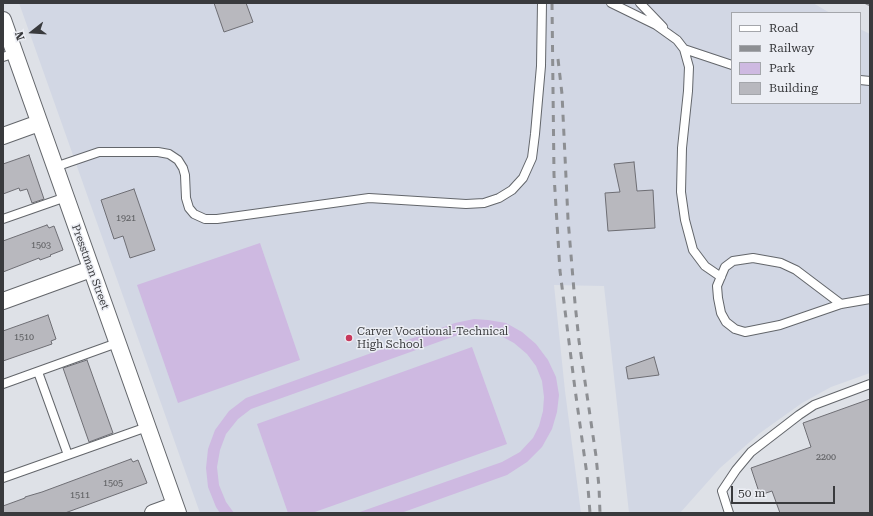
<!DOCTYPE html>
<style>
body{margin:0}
#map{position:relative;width:873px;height:516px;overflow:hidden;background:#dee1e7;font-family:"Roboto Serif",serif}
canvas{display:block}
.frame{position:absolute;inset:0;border:4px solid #393a3d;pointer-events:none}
.legend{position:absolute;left:731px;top:12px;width:130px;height:92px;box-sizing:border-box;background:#eceef4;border:1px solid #a4a6ab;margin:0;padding:5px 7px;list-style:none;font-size:12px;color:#393a3d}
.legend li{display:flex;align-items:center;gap:8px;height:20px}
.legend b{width:20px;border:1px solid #a4a6ab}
.north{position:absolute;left:12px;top:12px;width:40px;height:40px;-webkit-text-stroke:3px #eceef4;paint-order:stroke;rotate:253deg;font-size:11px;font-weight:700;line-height:16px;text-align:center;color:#393a3d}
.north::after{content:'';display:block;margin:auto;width:14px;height:18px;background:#393a3d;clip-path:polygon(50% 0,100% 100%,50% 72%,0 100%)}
.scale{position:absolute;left:731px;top:486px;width:104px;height:18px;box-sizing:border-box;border:2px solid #393a3d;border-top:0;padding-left:5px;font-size:12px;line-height:14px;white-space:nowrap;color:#393a3d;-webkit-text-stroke:3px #eceef4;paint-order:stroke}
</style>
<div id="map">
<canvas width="873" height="516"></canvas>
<div class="frame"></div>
<ul class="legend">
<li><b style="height:5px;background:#fff"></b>Road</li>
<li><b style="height:5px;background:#8d8f93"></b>Railway</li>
<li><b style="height:11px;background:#ceb9e1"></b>Park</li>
<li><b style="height:11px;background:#b8b8be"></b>Building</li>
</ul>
<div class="north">N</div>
<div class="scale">50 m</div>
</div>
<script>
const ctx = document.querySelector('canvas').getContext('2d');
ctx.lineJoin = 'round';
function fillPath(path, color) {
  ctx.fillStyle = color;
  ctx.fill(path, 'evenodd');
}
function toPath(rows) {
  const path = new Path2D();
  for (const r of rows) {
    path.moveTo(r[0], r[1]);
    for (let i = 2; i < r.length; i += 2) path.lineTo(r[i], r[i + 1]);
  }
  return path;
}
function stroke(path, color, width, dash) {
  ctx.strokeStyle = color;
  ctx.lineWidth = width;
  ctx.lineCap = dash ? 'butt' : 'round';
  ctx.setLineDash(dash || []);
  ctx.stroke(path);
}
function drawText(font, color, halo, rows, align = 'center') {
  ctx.font = font + ' "Roboto Serif",serif';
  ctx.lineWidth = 3;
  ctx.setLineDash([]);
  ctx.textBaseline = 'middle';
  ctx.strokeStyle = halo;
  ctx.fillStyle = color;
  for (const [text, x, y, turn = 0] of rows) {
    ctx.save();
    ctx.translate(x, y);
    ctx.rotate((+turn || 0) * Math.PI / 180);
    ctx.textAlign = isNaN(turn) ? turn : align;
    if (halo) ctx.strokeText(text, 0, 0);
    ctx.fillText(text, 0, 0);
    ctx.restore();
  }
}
const built = toPath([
 [19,3,813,3,830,13,732,13,732,103,860,103,860,29,870,34,870,373,831,387,802,403,760,433,720,468,680,513,629,513,604,286,554,285,565,391,581,513,200,513]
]);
const green = toPath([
 [260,243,300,360,178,403,137,285],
 [474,319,488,320,506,323,522,332,536,344,548,360,556,377,559,395,557,412,552,429,542,447,527,462,507,475,401,513,357,513,502,462,520,452,533,438,539,426,543,411,544,397,542,381,536,366,527,354,514,343,501,336,474,332,458,335,251,409,238,419,226,434,220,450,217,467,219,485,226,502,234,513,220,513,216,507,208,487,206,468,208,449,215,430,229,411,246,398,455,323],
 [472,347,507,444,312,513,288,513,257,424]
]);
const building = toPath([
 [214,3,246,3,253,22,224,32,214,3],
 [29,155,44,199,32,203,27,189,20,191,19,188,3,194,3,164,29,155],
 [634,162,637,191,653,190,655,228,608,231,605,193,620,192,614,164,634,162],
 [134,189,155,250,130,258,123,236,114,239,101,200,134,189],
 [47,225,49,228,54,226,63,250,50,255,51,256,40,260,39,258,3,272,3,241,47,225],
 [48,315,56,339,51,341,52,344,3,361,3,331,48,315],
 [654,357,659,375,628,379,626,367,654,357],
 [87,360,113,433,89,442,63,368,87,360],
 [870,399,870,513,780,513,772,491,760,495,751,468,811,447,803,423,870,399],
 [131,459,133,462,138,460,147,483,65,513,3,513,3,506,25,498,25,497,42,492,131,459]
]);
const service = toPath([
 [611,3,656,25,677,40,684,49,689,67,688,91,682,148,681,192,685,220,693,250,705,266,721,277],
 [640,3,663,27],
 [684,49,732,65],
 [3,57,15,53],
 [860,80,870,81],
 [55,167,99,152,158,152,169,154,178,160,183,168,185,175,186,198,189,208,194,214,205,219,217,219,369,198,466,204,484,203,499,198,512,190,523,178,532,158,535,134,541,66,542,3],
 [3,219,66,197],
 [841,304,796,270,781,263,753,258,733,261,725,267,717,286,718,298,721,313,726,322,735,329,745,332,780,325,841,304,870,299],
 [38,372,68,455],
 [3,384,117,343],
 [3,478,147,427],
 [729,513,722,491,736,470,751,452,799,415,814,405,870,384]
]);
const minor = toPath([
 [3,20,178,513],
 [3,136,39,123],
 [3,301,91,269],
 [153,513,175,505]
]);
const rail = toPath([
 [552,3,554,175,560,271,575,389,587,475,590,513],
 [866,3,870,5],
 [558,59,562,94,568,219,575,303,579,341,596,456,599,487,600,513]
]);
const markers = [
 [349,338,4,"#c8385c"]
];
const numberNames = [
 ["1921",126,218],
 ["1503",41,245],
 ["1510",24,337],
 ["2200",826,457],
 ["1505",113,483],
 ["1511",80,495]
];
const streetNames = [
 ["Presstman Street",90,267,70]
];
const poiNames = [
 ["Carver Vocational-Technical",357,332],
 ["High School",357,345]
];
fillPath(built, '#d2d7e4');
fillPath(green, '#ceb9e1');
fillPath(building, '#b8b8be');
stroke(building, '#6e6e74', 1);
stroke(service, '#63666b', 10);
stroke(minor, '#63666b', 18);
stroke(service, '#fff', 8);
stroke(minor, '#fff', 16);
stroke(rail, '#8d8f93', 3, [7, 7]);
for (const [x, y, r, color] of markers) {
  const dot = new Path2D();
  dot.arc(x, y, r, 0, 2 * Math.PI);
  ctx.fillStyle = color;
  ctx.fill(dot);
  stroke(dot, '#eceef4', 1.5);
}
drawText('9px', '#595a5d', null, numberNames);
drawText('11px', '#393a3d', '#eceef4', streetNames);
drawText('11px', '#393a3d', '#eceef4', poiNames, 'left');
</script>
